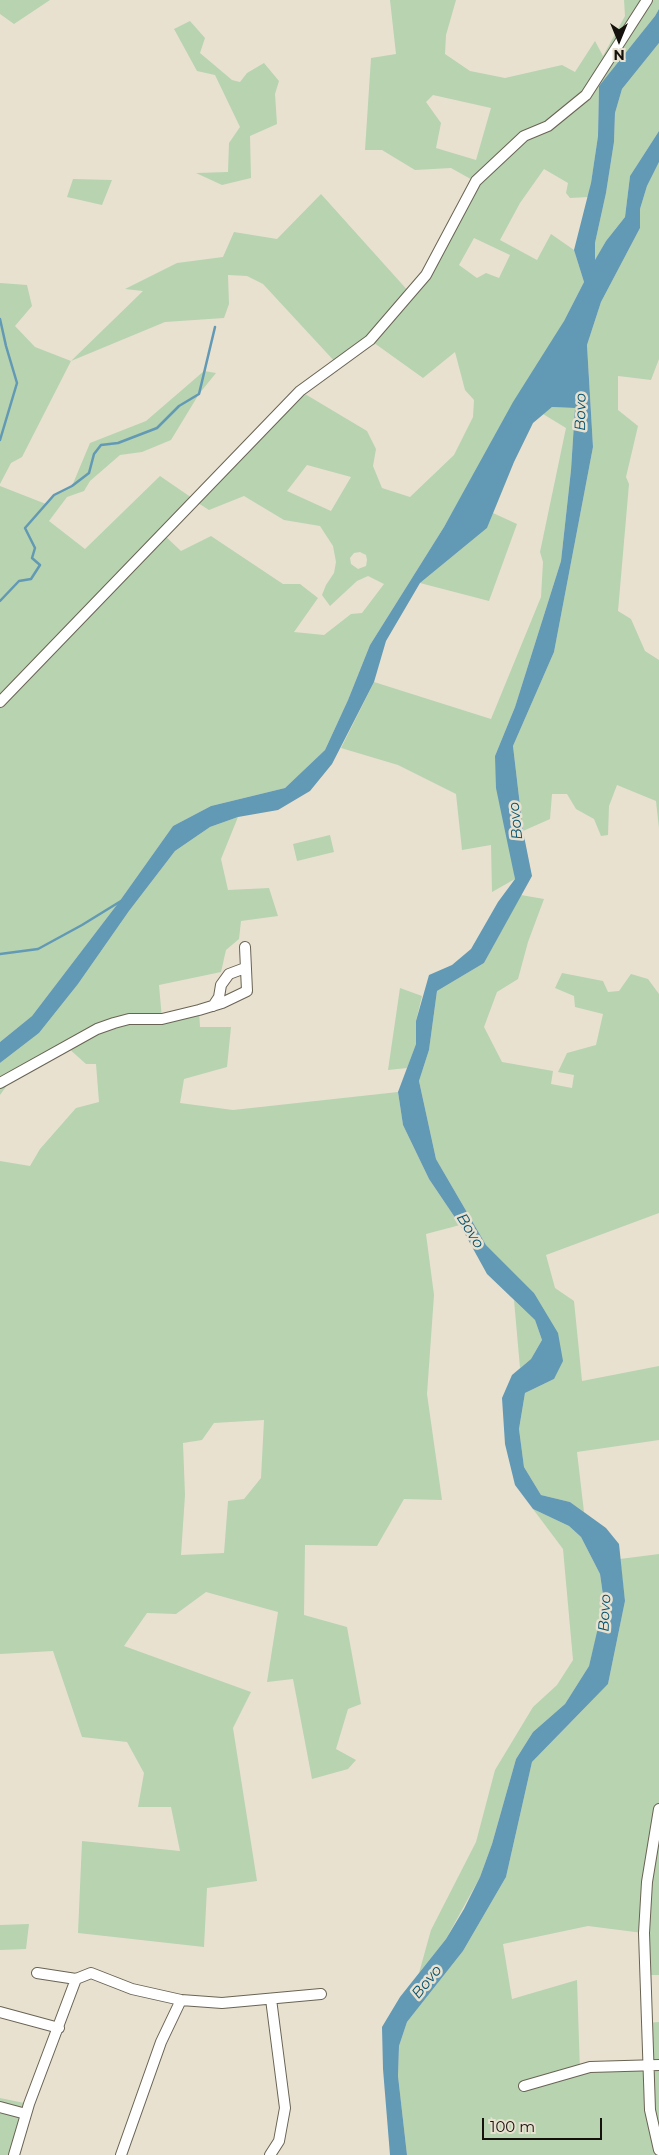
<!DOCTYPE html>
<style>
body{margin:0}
#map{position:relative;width:659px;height:2155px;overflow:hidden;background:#e8e1d0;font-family:Montserrat,sans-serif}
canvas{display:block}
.north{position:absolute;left:594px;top:15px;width:50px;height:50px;-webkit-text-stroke:4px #e8e1d0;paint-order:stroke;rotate:180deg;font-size:14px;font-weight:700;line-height:20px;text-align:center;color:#15120d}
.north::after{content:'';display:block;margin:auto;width:18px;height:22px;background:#15120d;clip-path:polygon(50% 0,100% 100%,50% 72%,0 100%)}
.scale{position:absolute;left:482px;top:2118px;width:120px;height:22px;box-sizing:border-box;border:2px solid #15120d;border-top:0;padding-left:6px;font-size:15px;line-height:18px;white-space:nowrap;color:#15120d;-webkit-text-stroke:4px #e8e1d0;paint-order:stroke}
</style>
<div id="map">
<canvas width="659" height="2155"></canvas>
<div class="north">N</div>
<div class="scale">100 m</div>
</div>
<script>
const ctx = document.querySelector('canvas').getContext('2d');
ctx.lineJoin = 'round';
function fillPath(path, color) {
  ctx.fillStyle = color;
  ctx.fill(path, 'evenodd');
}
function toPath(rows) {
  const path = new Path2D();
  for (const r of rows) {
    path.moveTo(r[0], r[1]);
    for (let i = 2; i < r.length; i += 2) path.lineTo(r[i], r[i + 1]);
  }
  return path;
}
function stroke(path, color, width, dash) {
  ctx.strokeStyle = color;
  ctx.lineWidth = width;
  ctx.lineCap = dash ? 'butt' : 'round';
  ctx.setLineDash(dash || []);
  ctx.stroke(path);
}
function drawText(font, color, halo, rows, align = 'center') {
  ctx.font = font + ' Montserrat,sans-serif';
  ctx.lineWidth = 5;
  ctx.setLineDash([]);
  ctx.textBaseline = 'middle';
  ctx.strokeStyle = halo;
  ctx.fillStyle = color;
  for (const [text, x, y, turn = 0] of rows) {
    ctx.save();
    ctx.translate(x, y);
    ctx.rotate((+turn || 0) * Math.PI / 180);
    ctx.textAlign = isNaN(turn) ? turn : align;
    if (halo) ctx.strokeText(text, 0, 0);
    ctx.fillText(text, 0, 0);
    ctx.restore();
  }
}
const green = toPath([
 [0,0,50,0,14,24,0,14],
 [390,0,456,0,446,35,445,54,470,71,505,78,562,65,575,72,595,41,603,56,625,16,624,0,659,0,659,9,655,16,599,86,598,136,589,197,570,198,566,193,568,183,544,169,520,203,500,240,537,260,551,234,574,250,584,282,564,321,444,527,370,645,348,700,325,750,285,788,211,806,173,826,119,902,32,1016,0,1042,0,486,46,504,54,495,72,486,90,443,146,421,204,371,216,373,199,394,171,440,142,452,120,455,90,481,84,491,67,497,49,521,85,549,160,476,195,500,300,391,367,431,376,449,373,466,382,488,410,497,454,455,473,417,474,400,465,390,455,352,423,378,370,340,337,364,263,284,247,276,228,275,229,304,224,318,165,322,71,361,22,457,11,463,0,484,0,283,27,285,32,306,15,326,35,347,71,361,143,291,125,289,177,263,223,257,234,232,277,239,321,194,410,293,476,182,451,168,415,170,382,150,365,150,371,58,396,54],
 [433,95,491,108,476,160,436,148,441,123,426,102],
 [474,238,510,255,499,278,486,273,477,278,459,265],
 [307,465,351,477,331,511,287,491],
 [244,496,284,520,320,526,333,546,336,562,334,573,326,585,322,595,330,606,357,581,368,576,384,584,362,613,351,614,324,635,294,632,318,598,300,584,283,584,211,536,181,551,163,534,195,501,209,510],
 [360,552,366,555,367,560,366,566,358,569,351,564,350,558,354,553],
 [190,21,205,38,200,53,232,80,240,82,247,73,264,63,279,81,275,94,277,124,250,136,251,178,222,185,196,173,228,172,229,143,240,127,215,75,197,71,174,29],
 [659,43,659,131,630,176,625,217,606,241,595,261,595,243,606,193,614,142,615,113,622,89],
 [659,162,659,359,651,380,618,376,618,410,638,426,626,477,629,484,618,611,631,619,645,651,659,660,659,828,656,801,617,785,609,806,608,835,601,836,594,819,576,809,567,794,552,794,550,819,523,831,513,746,554,652,593,447,587,345,601,302,640,228,640,209,647,186],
 [73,179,112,180,102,205,67,197],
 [552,407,575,408,571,470,561,561,515,707,495,756,515,879,492,892,491,845,462,850,456,794,398,765,341,748,374,682,491,719,541,597,543,562,540,552,566,428,543,414],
 [493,513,517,524,489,601,420,583,487,528],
 [238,817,221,859,228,890,269,888,278,916,241,921,239,939,226,950,221,972,159,985,162,1019,199,1010,200,1027,231,1027,227,1067,184,1079,180,1103,233,1110,398,1092,403,1125,429,1179,460,1225,426,1234,434,1295,427,1394,442,1500,404,1499,377,1546,305,1545,304,1615,347,1627,361,1704,348,1709,336,1749,356,1760,348,1769,312,1779,293,1679,267,1682,278,1612,206,1592,176,1614,147,1613,124,1646,251,1692,233,1728,257,1881,207,1888,204,1947,78,1933,82,1841,180,1851,171,1807,138,1807,144,1773,127,1742,82,1737,53,1651,0,1654,0,1161,30,1166,40,1149,76,1108,99,1102,96,1064,86,1064,67,1047,13,1077,0,1095,0,1063,39,1033,78,984,129,911,175,851,210,827],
 [264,1420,261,1478,244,1499,228,1501,224,1553,181,1555,185,1495,183,1443,202,1440,214,1423],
 [330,835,334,852,297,861,293,844],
 [521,895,544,899,528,942,518,979,497,992,484,1027,502,1062,553,1071,551,1084,572,1088,574,1075,558,1072,567,1053,596,1045,603,1014,575,1007,574,996,555,988,562,973,603,981,608,992,619,991,631,974,648,979,659,994,659,1213,546,1255,555,1288,574,1301,582,1381,659,1366,659,1440,577,1452,584,1512,570,1502,541,1495,524,1467,519,1429,525,1393,554,1379,534,1293,486,1245,436,1159,419,1081,429,1050,437,991,484,963],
 [400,988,422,996,416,1021,416,1044,407,1068,388,1070],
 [514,1300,535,1320,542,1340,531,1359,520,1368],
 [533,1509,569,1526,581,1537,600,1574,604,1602,599,1627,589,1666,565,1704,533,1732,516,1759,492,1844,480,1877,446,1939,419,1973,431,1930,476,1842,495,1770,533,1707,557,1685,573,1660,563,1549],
 [659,1554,659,1975,644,1975,643,1933,588,1926,503,1944,512,1999,577,1980,580,2072,649,2065,646,2023,659,2022,659,2155,407,2155,398,2076,399,2046,407,2022,463,1951,506,1877,532,1762,608,1684,625,1601,620,1559],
 [29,1924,26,1949,0,1950,0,1925],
 [0,2098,29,2104,14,2155,0,2155]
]);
const water = toPath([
 [659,9,659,43,622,89,615,113,614,142,606,193,595,243,595,260,606,241,625,217,630,176,659,131,659,162,647,186,640,209,640,228,601,302,587,345,593,447,554,652,513,746,523,831,532,876,484,963,437,991,429,1050,419,1081,436,1159,486,1245,534,1293,558,1333,563,1361,554,1379,525,1393,519,1429,524,1467,541,1495,570,1502,606,1528,619,1544,625,1601,608,1684,532,1762,506,1877,463,1951,407,2022,399,2046,398,2076,407,2155,390,2155,383,2069,382,2027,400,1997,446,1939,464,1909,480,1877,492,1844,516,1759,533,1732,565,1704,589,1666,604,1602,600,1574,581,1537,569,1526,533,1509,515,1485,505,1444,502,1398,512,1375,531,1359,542,1340,535,1320,487,1274,460,1225,429,1179,403,1125,398,1092,416,1044,416,1021,429,975,452,965,471,949,498,902,515,879,496,788,495,756,515,707,561,561,571,470,575,408,552,407,533,423,514,462,487,528,420,583,386,641,374,682,332,764,310,791,278,810,238,817,210,827,175,851,129,911,78,984,39,1033,0,1063,0,1042,32,1016,119,902,173,826,211,806,285,788,325,750,348,700,370,645,444,527,513,402,564,321,584,282,574,250,591,183,598,136,599,86,655,16]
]);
const stream = toPath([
 [0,319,6,346,17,383,0,440],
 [0,601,19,581,31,579,40,565,32,558,35,548,25,528,54,495,72,486,89,473,94,454,101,445,118,443,157,428,179,406,199,394,215,327],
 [0,954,38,949,82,925,121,901]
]);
const minor = toPath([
 [0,702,300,391,370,340,426,275,476,181,524,136,548,126,586,95,647,0],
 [213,1006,219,997,221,985,229,974,245,968],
 [0,1083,97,1029,114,1023,129,1019,162,1019,199,1010,222,1003,247,991,245,947],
 [659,1809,647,1882,644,1933,650,2110,659,2150],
 [37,1973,76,1979,91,1973,132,1989,181,2000,222,2003,321,1994],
 [0,2012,59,2028],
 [524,2086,590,2067,659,2065],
 [0,2107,26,2114],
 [14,2155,29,2104,76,1979],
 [121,2155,161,2042,181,2000],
 [270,2155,279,2141,285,2108,271,1999]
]);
const waterNames = [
 ["Bovo",581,412,-89],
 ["Bovo",516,821,-96],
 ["Bovo",470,1231,58],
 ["Bovo",605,1613,-87],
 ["Bovo",427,1982,-51]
];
fillPath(green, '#b8d3b0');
fillPath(water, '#6299b4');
stroke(stream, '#6299b4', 2.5);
stroke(minor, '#696354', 12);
stroke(minor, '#fff', 10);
drawText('italic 15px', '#06536f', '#e8e1d0', waterNames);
</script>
